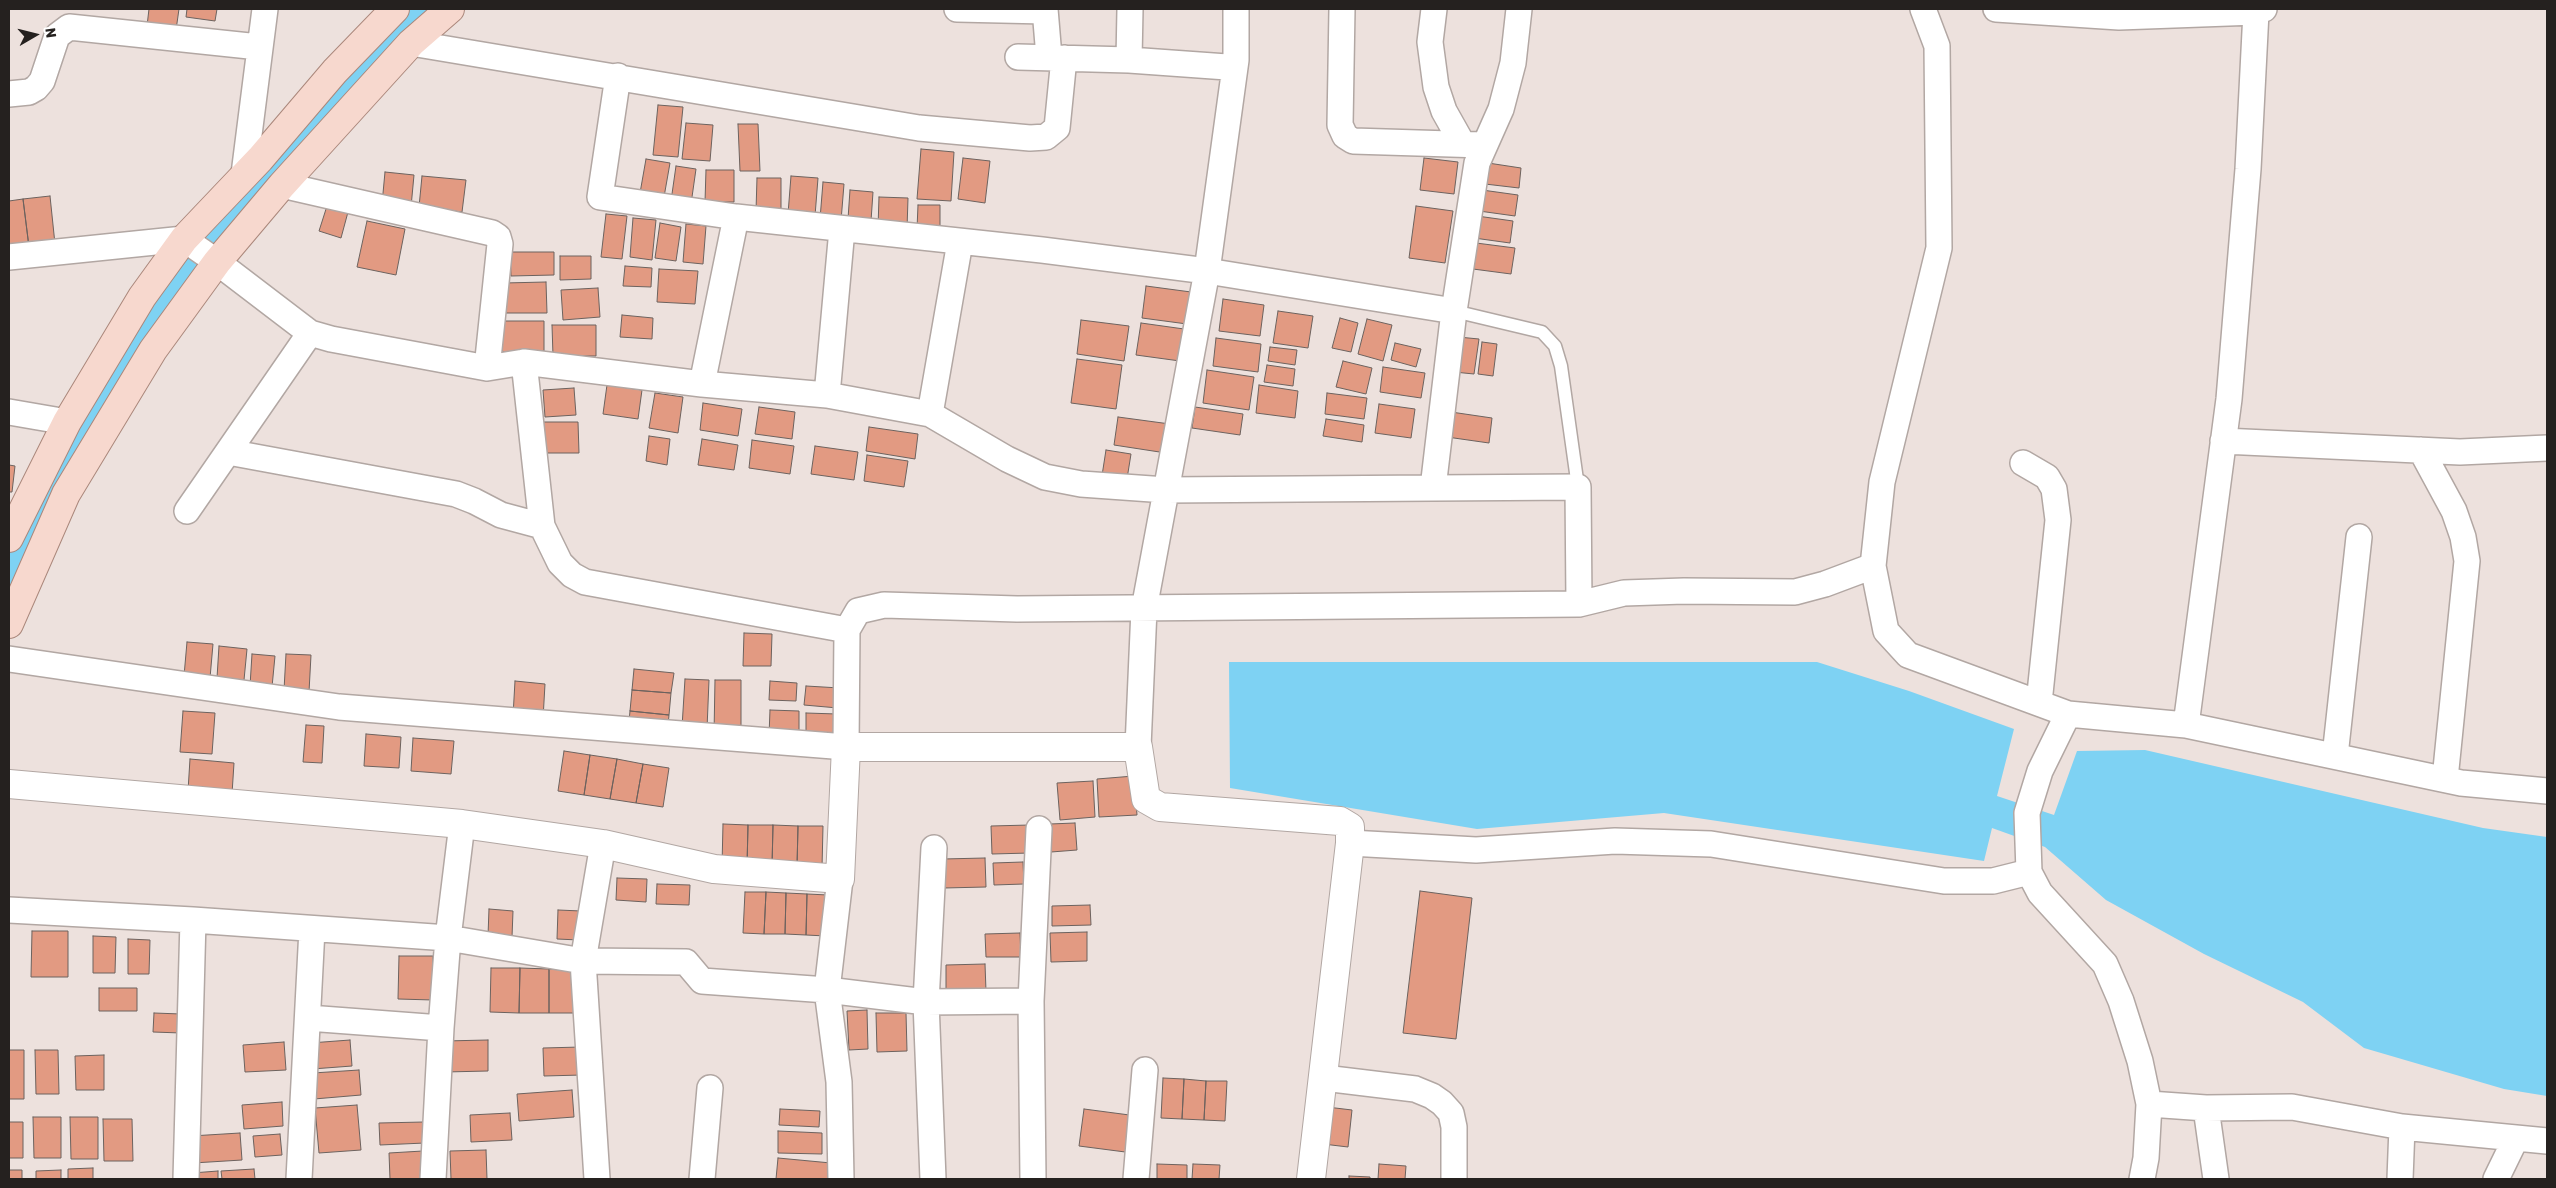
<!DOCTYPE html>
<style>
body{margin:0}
#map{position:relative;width:2556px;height:1188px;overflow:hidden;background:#ede1dd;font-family:Rubik,sans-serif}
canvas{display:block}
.frame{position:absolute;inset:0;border:10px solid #25211f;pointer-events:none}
.north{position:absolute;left:10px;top:10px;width:50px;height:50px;-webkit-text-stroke:4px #fff;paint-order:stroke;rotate:82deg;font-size:14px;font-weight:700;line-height:20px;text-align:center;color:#25211f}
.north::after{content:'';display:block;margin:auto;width:18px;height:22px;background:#25211f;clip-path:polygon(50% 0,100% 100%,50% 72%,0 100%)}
</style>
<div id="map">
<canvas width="2556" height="1188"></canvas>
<div class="frame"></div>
<div class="north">N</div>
</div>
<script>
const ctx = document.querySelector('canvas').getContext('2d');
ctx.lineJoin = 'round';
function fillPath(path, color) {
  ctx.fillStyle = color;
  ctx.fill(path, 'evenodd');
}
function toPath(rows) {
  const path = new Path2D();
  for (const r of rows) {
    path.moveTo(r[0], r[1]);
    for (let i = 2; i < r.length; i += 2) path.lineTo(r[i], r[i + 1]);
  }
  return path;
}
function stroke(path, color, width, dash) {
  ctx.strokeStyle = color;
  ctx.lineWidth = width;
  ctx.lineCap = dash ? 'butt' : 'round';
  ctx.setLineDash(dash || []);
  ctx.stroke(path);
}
const water = toPath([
 [1229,662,1817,662,1909,691,2014,729,1997,796,2054,815,2077,751,2145,750,2483,828,2547,837,2547,1096,2504,1089,2364,1048,2303,1002,2204,954,2106,900,2045,847,1992,828,1984,861,1664,813,1477,829,1230,788]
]);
const canal = toPath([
 [9,579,72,439,157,308,210,239,419,9]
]);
const building = toPath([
 [149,9,179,9,176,30,147,26,149,9],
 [187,9,217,9,215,21,186,17,187,9],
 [658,105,683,107,678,157,653,155,658,105],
 [686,123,713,125,710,161,682,159,686,123],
 [738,124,758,124,760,171,740,171,738,124],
 [921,149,954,152,951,201,917,199,921,149],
 [963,158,990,161,985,203,958,199,963,158],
 [1424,158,1458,162,1454,194,1420,190,1424,158],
 [646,159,670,163,664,197,640,193,646,159],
 [1488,163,1521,168,1519,188,1485,184,1488,163],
 [676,166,696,169,691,204,671,201,676,166],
 [706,170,734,170,734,202,705,202,706,170],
 [385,172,414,175,411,207,382,204,385,172],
 [422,176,466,180,462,212,419,207,422,176],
 [791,176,818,178,815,216,788,214,791,176],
 [757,178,781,178,781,211,756,211,757,178],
 [823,182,844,184,841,221,820,219,823,182],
 [850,190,873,192,871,221,848,219,850,190],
 [1482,190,1518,195,1515,216,1479,211,1482,190],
 [50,196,55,244,29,247,23,199,50,196],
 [879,197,908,198,907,229,878,228,879,197],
 [23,199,29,247,9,249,9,201,23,199],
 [918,205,940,205,940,230,917,229,918,205],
 [327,206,348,212,341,238,319,231,327,206],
 [1416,206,1453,211,1445,263,1409,258,1416,206],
 [606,214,627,216,622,259,601,257,606,214],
 [1477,216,1513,221,1510,243,1474,238,1477,216],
 [633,218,656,220,652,260,630,257,633,218],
 [367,221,405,229,396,275,357,267,367,221],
 [660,223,681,227,676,261,655,258,660,223],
 [686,224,706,226,703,264,683,262,686,224],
 [1476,243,1515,248,1511,274,1473,269,1476,243],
 [510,252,554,252,554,275,511,276,510,252],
 [560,256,591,256,591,279,560,280,560,256],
 [625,266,652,268,651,287,623,286,625,266],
 [659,269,698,271,695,304,657,302,659,269],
 [546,282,547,313,505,313,504,283,546,282],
 [1146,286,1191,292,1187,324,1142,318,1146,286],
 [598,288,600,317,563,320,561,290,598,288],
 [1223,299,1264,305,1260,336,1219,331,1223,299],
 [1278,311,1313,316,1308,348,1273,343,1278,311],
 [622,315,653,318,652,339,620,337,622,315],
 [1340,318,1358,323,1351,352,1332,348,1340,318],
 [1367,319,1392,325,1383,361,1358,354,1367,319],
 [1081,320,1129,326,1124,361,1077,354,1081,320],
 [502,321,544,321,544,351,502,352,502,321],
 [1141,323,1184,329,1180,361,1136,355,1141,323],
 [552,325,596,325,596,356,553,356,552,325],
 [1458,337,1479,339,1474,374,1454,372,1458,337],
 [1216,338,1261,344,1258,372,1213,366,1216,338],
 [1482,342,1497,344,1493,376,1478,374,1482,342],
 [1395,343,1421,349,1416,367,1391,360,1395,343],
 [1270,347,1297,350,1295,365,1268,361,1270,347],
 [1077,359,1122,365,1116,409,1071,403,1077,359],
 [1343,361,1372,368,1366,394,1336,387,1343,361],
 [1267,365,1295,369,1293,386,1264,382,1267,365],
 [1383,367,1425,373,1421,398,1380,392,1383,367],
 [1207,370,1254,377,1249,410,1203,403,1207,370],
 [607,385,642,390,638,419,603,414,607,385],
 [1259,385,1298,391,1295,418,1256,413,1259,385],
 [574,388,576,415,545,417,543,390,574,388],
 [655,393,683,397,678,433,649,428,655,393],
 [1327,393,1367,398,1364,419,1325,414,1327,393],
 [703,403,742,409,738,436,700,430,703,403],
 [1379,404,1415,409,1411,438,1375,433,1379,404],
 [759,407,795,412,792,439,755,434,759,407],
 [1195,407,1243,414,1240,435,1192,428,1195,407],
 [1451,412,1492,418,1489,443,1447,437,1451,412],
 [1118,417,1170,424,1166,453,1114,445,1118,417],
 [1326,419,1364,425,1362,442,1323,436,1326,419],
 [538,422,578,422,579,453,538,453,538,422],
 [869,427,918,434,915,459,866,451,869,427],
 [649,436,670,439,667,465,646,461,649,436],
 [702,439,738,445,734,470,698,465,702,439],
 [752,440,794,446,790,474,749,468,752,440],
 [815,446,858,452,854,480,811,474,815,446],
 [1106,450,1131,454,1126,485,1101,482,1106,450],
 [867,455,908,461,904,487,864,481,867,455],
 [9,465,15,466,12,492,9,492,9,465],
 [744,633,772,634,771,666,743,666,744,633],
 [187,642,213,644,210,678,184,676,187,642],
 [219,646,247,649,244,680,217,678,219,646],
 [252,654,275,656,272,687,250,686,252,654],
 [286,654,311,655,309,692,284,690,286,654],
 [634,669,674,673,671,693,632,690,634,669],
 [685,679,709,680,707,729,682,727,685,679],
 [715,680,741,680,741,735,714,734,715,680],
 [515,681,545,684,543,719,513,716,515,681],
 [770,681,797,683,796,701,769,700,770,681],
 [806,686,840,688,838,708,804,705,806,686],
 [632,690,671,693,669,715,630,711,632,690],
 [770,710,799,711,799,737,769,736,770,710],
 [183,711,215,713,212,754,180,752,183,711],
 [630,711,669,715,667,736,628,732,630,711],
 [806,713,837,714,836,740,806,739,806,713],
 [306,725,324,726,322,763,303,762,306,725],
 [366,734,401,737,399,768,364,766,366,734],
 [413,738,454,741,451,774,411,771,413,738],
 [564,751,590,755,584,795,558,791,564,751],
 [590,755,617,759,610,799,584,795,590,755],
 [190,759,234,763,232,794,188,791,190,759],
 [617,759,643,764,636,803,610,799,617,759],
 [643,764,669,768,663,807,636,803,643,764],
 [1134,776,1137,815,1099,817,1097,779,1134,776],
 [1093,781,1095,817,1060,820,1057,783,1093,781],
 [1075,823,1077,850,1051,852,1050,824,1075,823],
 [723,824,748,825,747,867,722,866,723,824],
 [748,825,773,825,772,867,747,867,748,825],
 [773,825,798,826,797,867,772,867,773,825],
 [1030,825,1030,853,992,854,991,826,1030,825],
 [798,826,823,826,822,868,797,867,798,826],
 [985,858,986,887,944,888,943,859,985,858],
 [1023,862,1024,884,994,885,993,863,1023,862],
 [617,878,647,879,646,902,616,900,617,878],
 [657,884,690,885,689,905,656,904,657,884],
 [1420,891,1472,898,1456,1039,1403,1033,1420,891],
 [745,892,766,892,764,934,743,933,745,892],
 [766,892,786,893,785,934,764,934,766,892],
 [786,893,807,894,806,935,785,934,786,893],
 [807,894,828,895,826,936,806,935,807,894],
 [1090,905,1091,925,1052,926,1052,906,1090,905],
 [489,909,513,911,512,937,488,936,489,909],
 [558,910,581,911,579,940,557,939,558,910],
 [32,931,68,931,68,977,31,977,32,931],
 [1087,932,1087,961,1051,962,1050,933,1087,932],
 [1020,933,1021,957,986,957,985,934,1020,933],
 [93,936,116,937,115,973,93,973,93,936],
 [128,939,150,940,149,974,128,974,128,939],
 [399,956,433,956,433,1000,398,999,399,956],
 [985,964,986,991,946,992,946,965,985,964],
 [491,968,520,968,519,1013,490,1012,491,968],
 [520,968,549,969,549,1013,519,1013,520,968],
 [549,969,578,969,578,1013,549,1013,549,969],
 [99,988,137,988,137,1011,99,1011,99,988],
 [867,1010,868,1049,849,1050,847,1011,867,1010],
 [154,1013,181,1014,181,1033,153,1032,154,1013],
 [876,1013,906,1013,907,1051,877,1052,876,1013],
 [350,1040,352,1066,312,1069,310,1043,350,1040],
 [488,1040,488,1071,445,1072,444,1041,488,1040],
 [284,1042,286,1070,245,1072,243,1045,284,1042],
 [581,1047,582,1075,544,1076,543,1048,581,1047],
 [9,1050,24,1050,24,1099,9,1099,9,1050],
 [35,1050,58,1050,59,1094,36,1094,35,1050],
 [104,1055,104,1090,76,1090,75,1056,104,1055],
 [359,1070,361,1095,314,1099,313,1073,359,1070],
 [1163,1078,1184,1079,1182,1119,1161,1118,1163,1078],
 [1184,1079,1206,1081,1204,1120,1182,1119,1184,1079],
 [1206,1081,1227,1081,1225,1121,1204,1120,1206,1081],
 [572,1090,574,1117,519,1121,517,1094,572,1090],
 [282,1102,283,1126,244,1129,242,1105,282,1102],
 [357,1105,361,1150,319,1153,315,1108,357,1105],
 [1327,1107,1352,1110,1348,1147,1323,1144,1327,1107],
 [780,1109,820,1111,819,1127,779,1125,780,1109],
 [1084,1109,1137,1116,1133,1153,1079,1146,1084,1109],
 [510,1113,512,1140,471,1142,470,1115,510,1113],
 [33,1117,61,1117,61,1158,34,1158,33,1117],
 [70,1117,98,1117,98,1159,71,1159,70,1117],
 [103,1119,132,1119,133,1161,104,1161,103,1119],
 [9,1122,23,1122,23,1158,9,1158,9,1122],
 [424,1122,425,1143,380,1145,379,1123,424,1122],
 [778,1131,822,1133,822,1154,778,1153,778,1131],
 [240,1133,242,1160,193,1163,191,1136,240,1133],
 [280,1134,282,1155,255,1157,253,1136,280,1134],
 [486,1150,487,1179,451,1179,450,1151,486,1150],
 [423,1151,425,1179,390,1179,389,1153,423,1151],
 [778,1158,831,1163,829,1179,776,1179,778,1158],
 [1157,1164,1187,1165,1187,1179,1157,1179,1157,1164],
 [1193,1164,1220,1165,1219,1179,1192,1179,1193,1164],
 [1379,1164,1406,1166,1405,1179,1378,1179,1379,1164],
 [93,1168,93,1179,68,1179,68,1169,93,1168],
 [254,1169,255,1179,222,1179,221,1171,254,1169],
 [9,1170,22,1170,22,1179,9,1179,9,1170],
 [61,1170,61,1179,36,1179,36,1171,61,1170],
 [218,1171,218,1179,193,1179,192,1173,218,1171],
 [1349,1176,1370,1177,1370,1179,1349,1179,1349,1176]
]);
const lane = toPath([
 [1454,311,1542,332,1555,346,1561,366,1578,487]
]);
const street = toPath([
 [957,9,1045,11],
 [1045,9,1049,57],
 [1342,9,1340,125,1345,136,1353,141,1483,145],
 [1434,9,1430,42,1436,87,1444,111,1462,143],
 [1519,9,1513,63,1501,109,1477,163,1454,311,1433,488,1578,487,1579,604],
 [1923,9,1937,46,1939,248,1882,482,1873,566,1886,631,1908,655,2068,714,2186,725,2461,783,2547,791],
 [1996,9,2119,17,2256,12,2264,9],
 [411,43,919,128,1030,138,1046,137,1057,128,1064,58],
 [1018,57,1129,60,1227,67,1236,60,1236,9],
 [1129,60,1130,9],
 [618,76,600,197,736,217,1042,250,1207,271,1454,311],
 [9,94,29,92,36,88,42,81,57,36,69,27,259,47],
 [244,174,265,9],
 [282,185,492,233,498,237,500,244,487,368],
 [960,242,930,414,1007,459,1045,477,1081,484,1166,490,1433,488],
 [9,257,184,239,217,262,310,333,331,339,487,368,524,362,702,384,827,395,930,414],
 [524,362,542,526,560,563,572,575,585,582,847,630],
 [702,384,736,217],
 [827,395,842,229],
 [9,412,67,422],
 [2223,441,2460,452,2547,448],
 [2421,450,2454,511,2463,537,2467,561,2445,779],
 [228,452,456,494,474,501,501,515,542,526],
 [2023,463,2047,477,2054,489,2058,520,2039,703],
 [187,511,310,333],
 [9,659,339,707,846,747,847,630,858,611,884,605,1017,609,1579,604,1624,593,1684,591,1795,592,1825,584,1873,566],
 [2068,714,2040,771,2027,813,2029,872,2040,893,2105,964,2121,1001,2140,1061,2149,1104,2146,1158,2142,1179],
 [2186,725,2229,399,2248,169,2256,12],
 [1138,747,1144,609,1207,271,1236,60],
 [2335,756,2359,537],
 [1350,843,1476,850,1615,841,1711,844,1944,881,1993,881,2029,872],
 [840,879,827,990,839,1082,841,1179],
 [9,910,193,920,448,938,583,961,686,962,702,981,827,990,926,1002,1031,1001],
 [308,1018,441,1028],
 [1324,1078,1415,1089,1432,1096,1442,1103,1451,1113,1454,1127,1454,1179],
 [2149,1104,2206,1108,2292,1107,2402,1127,2400,1179],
 [2206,1108,2216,1179],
 [2402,1127,2547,1141],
 [186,1179,193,920],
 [299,1179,312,929],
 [433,1179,441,1028,448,938,462,824],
 [597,1179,583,961,603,844],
 [702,1179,710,1088],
 [933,1179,926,1002,934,848],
 [1033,1179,1031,1001,1039,829],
 [1136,1179,1145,1070],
 [2496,1179,2516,1138]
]);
const secondary = toPath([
 [9,784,462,824,603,844,714,869,840,879,846,747,1138,747,1146,799,1160,807,1340,821,1350,827,1350,843,1311,1179]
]);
const primary = toPath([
 [9,538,67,422,142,297,184,239,260,159,335,71,395,9],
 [9,624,66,494,153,350,217,262,282,185,411,43,450,9]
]);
fillPath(water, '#7ed2f3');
stroke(canal, '#7ed2f3', 22);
fillPath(building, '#e29a82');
stroke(building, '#6c625e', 1);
stroke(lane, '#b2a7a3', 15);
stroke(street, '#b2a7a3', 28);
stroke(secondary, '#b2a7a3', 30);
stroke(primary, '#aa877b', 30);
stroke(lane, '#fff', 12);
stroke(street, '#fff', 25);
stroke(secondary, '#fff', 28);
stroke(primary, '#f7d8ce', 28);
</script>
